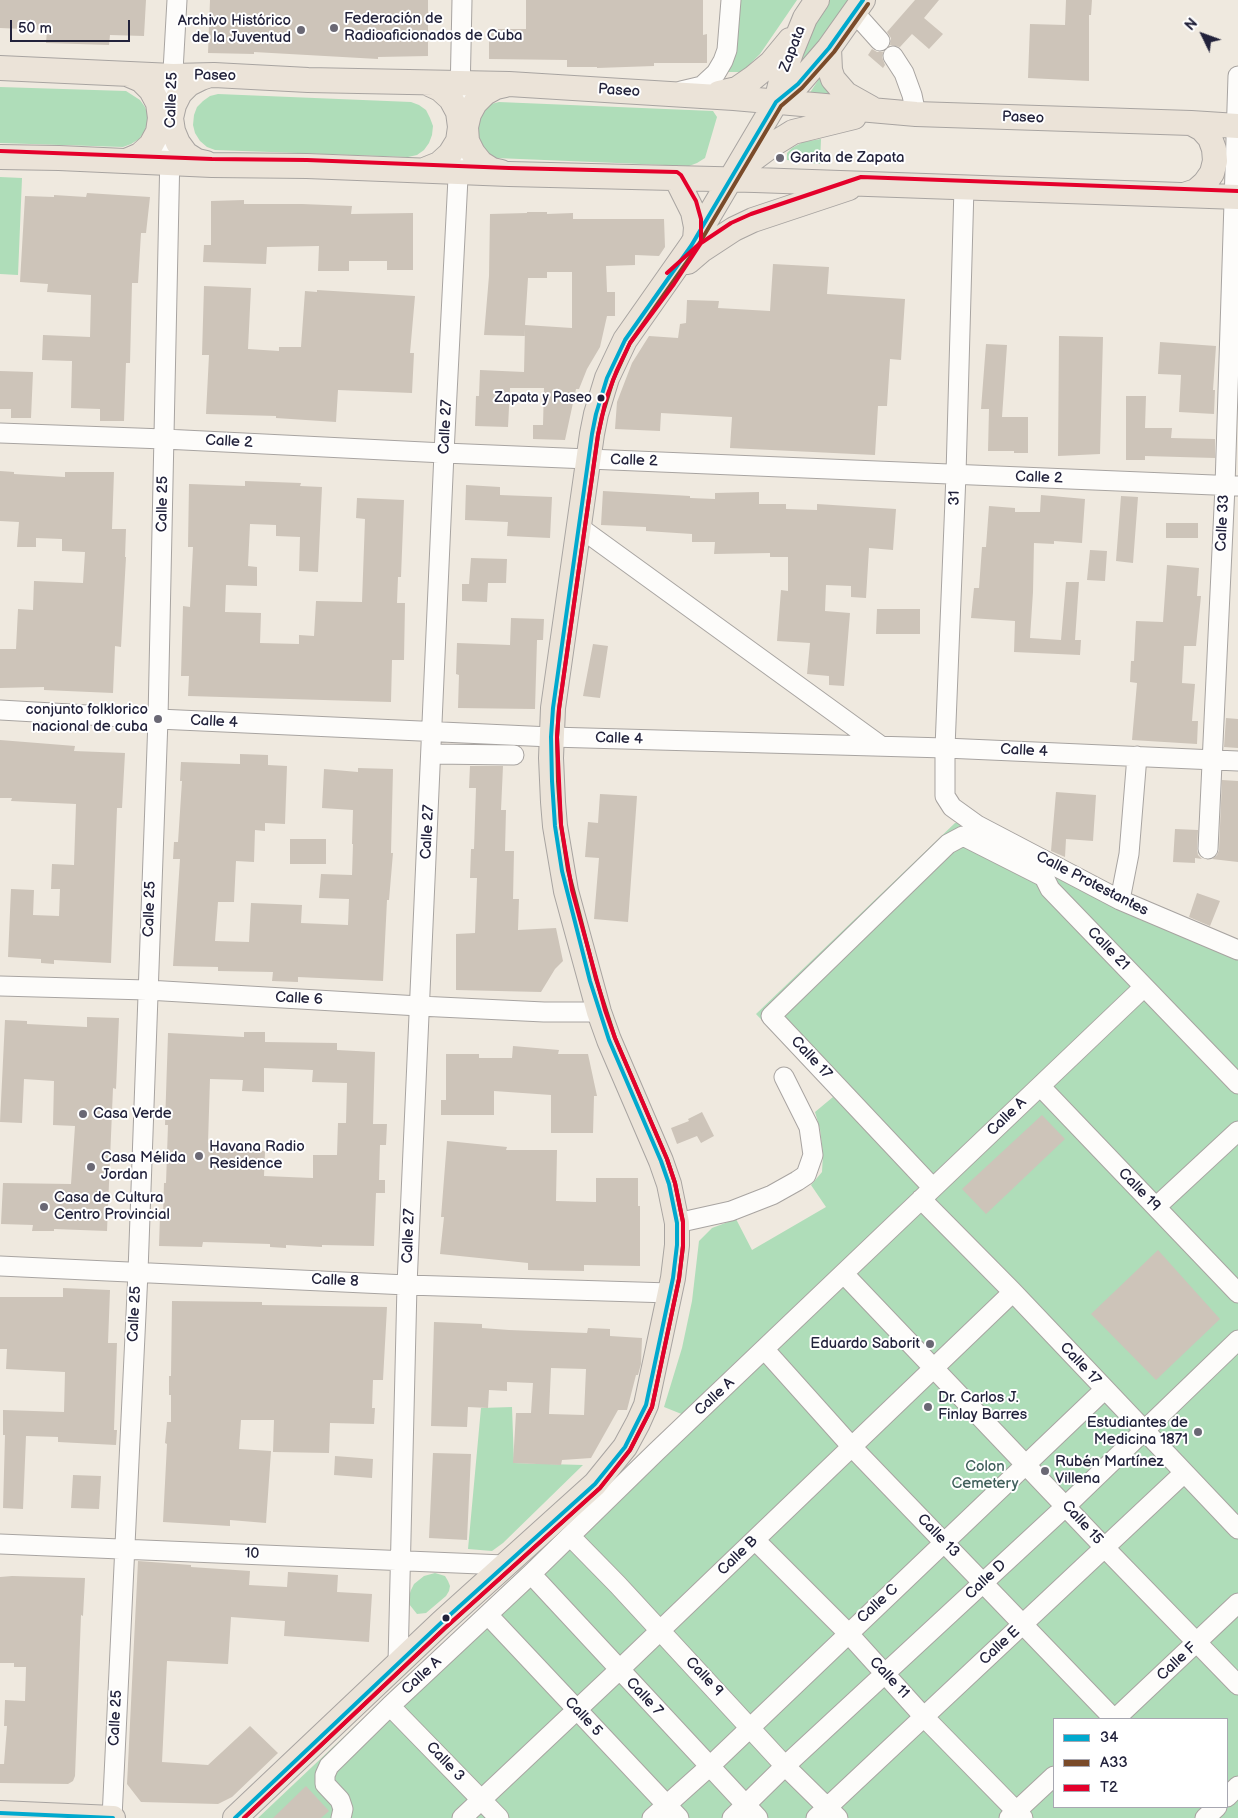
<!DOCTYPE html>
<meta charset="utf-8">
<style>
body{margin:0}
#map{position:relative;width:1238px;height:1818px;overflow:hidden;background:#efe9df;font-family:"Balsamiq Sans",sans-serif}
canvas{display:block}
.legend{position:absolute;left:1053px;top:1718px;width:175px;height:90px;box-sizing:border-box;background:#fff;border:1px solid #a7a7b1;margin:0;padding:6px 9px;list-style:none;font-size:15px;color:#22223b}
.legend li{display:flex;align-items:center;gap:10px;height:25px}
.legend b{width:25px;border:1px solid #a7a7b1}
.north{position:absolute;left:1178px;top:10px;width:50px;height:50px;-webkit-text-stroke:4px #fff;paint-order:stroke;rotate:312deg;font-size:14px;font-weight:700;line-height:20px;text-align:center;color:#22223b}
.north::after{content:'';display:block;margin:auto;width:18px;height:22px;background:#22223b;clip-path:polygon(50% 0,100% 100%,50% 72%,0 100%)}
.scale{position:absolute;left:10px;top:20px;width:120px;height:22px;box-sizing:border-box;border:2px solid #22223b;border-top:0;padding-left:6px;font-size:15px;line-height:18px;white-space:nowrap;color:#22223b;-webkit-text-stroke:4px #fff;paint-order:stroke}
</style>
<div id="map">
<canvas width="1238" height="1818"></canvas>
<ul class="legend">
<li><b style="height:6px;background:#00a9ce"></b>34</li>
<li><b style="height:6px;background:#7a4b2a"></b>A33</li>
<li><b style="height:6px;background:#e4002b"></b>T2</li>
</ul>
<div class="north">N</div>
<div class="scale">50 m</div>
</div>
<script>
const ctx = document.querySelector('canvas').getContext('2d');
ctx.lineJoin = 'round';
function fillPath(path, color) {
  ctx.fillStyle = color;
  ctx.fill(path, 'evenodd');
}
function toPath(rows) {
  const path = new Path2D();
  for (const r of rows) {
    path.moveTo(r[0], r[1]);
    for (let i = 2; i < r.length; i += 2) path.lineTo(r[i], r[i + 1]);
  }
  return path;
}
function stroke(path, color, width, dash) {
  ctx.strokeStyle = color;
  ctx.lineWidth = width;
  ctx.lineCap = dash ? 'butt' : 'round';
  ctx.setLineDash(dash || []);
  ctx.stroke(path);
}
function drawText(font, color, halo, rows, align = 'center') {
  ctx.font = font + ' "Balsamiq Sans",sans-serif';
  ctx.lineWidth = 4;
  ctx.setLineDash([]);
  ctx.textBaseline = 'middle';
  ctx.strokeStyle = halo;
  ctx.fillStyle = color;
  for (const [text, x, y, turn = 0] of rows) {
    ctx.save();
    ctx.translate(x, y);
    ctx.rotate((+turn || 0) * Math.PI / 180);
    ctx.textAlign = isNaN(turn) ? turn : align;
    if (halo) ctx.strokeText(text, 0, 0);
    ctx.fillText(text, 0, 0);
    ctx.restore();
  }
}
const green = toPath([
 [739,0,797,0,760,54,742,72,724,72],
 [827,0,852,0,791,79,811,23],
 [823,73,834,98,807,97],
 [0,87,126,91,140,100,145,107,148,115,147,124,144,132,139,139,131,144,123,147,0,143],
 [218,94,411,102,419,105,426,110,430,118,433,126,432,135,429,143,424,150,417,155,408,157,215,150,207,147,200,141,195,133,193,125,194,115,197,107,203,101,210,96],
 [499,102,713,111,717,117,705,158,697,163,689,166,496,158,488,155,480,149,474,124,483,109,491,104],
 [821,139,820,164,787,160,787,153,792,148,803,142],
 [0,177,22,178,18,275,0,274],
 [955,823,959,823,1238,954,1238,1818,258,1818,684,1415,664,1407,682,1348,692,1301,699,1241,712,1228,736,1219,752,1250,826,1207,811,1185,822,1172,823,1154,820,1129,815,1112,833,1097,861,1125,756,1014],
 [1054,1719,1227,1719,1227,1807,1054,1807],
 [512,1407,514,1463,583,1465,503,1543,492,1551,468,1549,481,1408],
 [435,1573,445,1576,448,1581,450,1586,449,1591,446,1596,426,1613,417,1614,409,1604,408,1599,411,1590,414,1584,424,1576]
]);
const building = toPath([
 [0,0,146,0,144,36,110,35,109,45,46,43,47,30,0,28],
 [210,0,428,0,428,56,378,57,378,59,254,52,254,54,208,53],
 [526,0,703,0,703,35,707,34,707,63,654,63,654,66,597,68,597,67,567,67,567,60,489,59,489,29,526,29],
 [915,0,939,0,924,18,943,34,929,49,912,34,900,47,890,45,891,38,887,32],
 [1066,0,1092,0,1091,15,1089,15,1089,81,1028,78,1030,24,1065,25],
 [872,49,877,52,883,52,882,57,885,65,883,68,868,55],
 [87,193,150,197,146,233,141,233,138,283,132,283,130,363,126,363,124,421,100,421,100,409,71,408,72,361,42,360,43,335,90,337,91,295,47,292,48,284,20,282,25,196,54,197,54,195,86,197],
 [244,200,244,204,302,204,352,206,351,214,413,213,413,270,387,270,387,261,349,261,349,271,318,271,319,246,267,247,266,264,203,262,204,245,211,245,211,201],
 [527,212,547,212,547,214,573,213,573,219,664,219,665,247,659,256,635,255,635,265,606,266,607,292,615,292,615,316,607,316,600,347,587,369,579,389,576,389,565,440,533,439,533,425,543,425,544,388,510,388,508,427,475,426,476,396,479,396,480,370,524,372,525,328,525,336,484,335,489,276,490,214,527,213],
 [547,272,572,272,572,328,525,325,528,278,547,278],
 [773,264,829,267,827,294,905,299,901,360,890,359,887,406,878,406,875,455,730,448,732,417,661,413,660,431,615,429,617,402,632,363,649,336,678,338,680,324,686,323,687,300,719,301,718,308,770,311],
 [204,286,251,288,248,349,279,351,279,347,301,347,305,291,317,292,317,290,415,296,410,353,414,353,412,393,338,390,336,422,276,418,276,416,206,414,209,355,202,355],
 [1059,336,1103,337,1100,454,1058,456],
 [1160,342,1216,346,1213,390,1215,390,1214,414,1179,412,1181,375,1158,374],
 [986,344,1007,345,1002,417,1028,417,1028,453,1014,453,1014,451,988,451,989,409,981,409],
 [0,371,33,372,31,418,11,418,11,409,0,409],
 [1126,396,1146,396,1145,428,1172,428,1171,438,1215,439,1215,458,1145,456,1145,460,1126,460],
 [0,471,14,472,14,474,65,477,65,472,114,472,112,529,126,529,125,557,126,557,121,647,115,646,113,693,44,690,44,687,0,688,0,649,16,649,18,609,33,610,34,581,83,583,85,552,62,551,62,539,36,538,36,547,17,547,19,522,0,521],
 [245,481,301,483,300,486,322,487,318,572,299,571,300,537,276,536,276,525,250,524,248,566,257,567,257,586,226,585,225,612,261,613,260,643,299,644,299,635,314,636,316,601,362,602,365,519,356,518,357,498,404,500,401,577,398,577,397,603,405,603,404,660,392,660,391,702,188,696,189,676,181,676,183,606,190,607,193,547,188,547,189,484,245,486],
 [466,485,500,487,500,495,552,497,550,538,507,536,508,522,465,520],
 [603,491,690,496,690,498,715,499,715,493,759,492,759,504,786,504,786,509,817,510,817,504,896,509,893,550,869,548,866,598,851,597,851,586,826,585,825,611,850,613,844,686,829,685,829,676,807,674,810,643,777,641,781,590,788,591,788,557,770,557,770,553,714,554,715,542,692,542,692,534,646,531,646,527,601,525],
 [1041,495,1085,499,1082,543,1054,541,1054,544,1034,543,1033,592,1030,638,1061,640,1066,582,1079,582,1075,640,1081,640,1080,655,1014,652,1015,621,971,618,974,588,979,588,982,547,986,547,989,506,1015,508,1015,512,1040,512],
 [1121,496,1138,497,1133,563,1116,561],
 [1166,523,1198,523,1198,538,1166,538],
 [1090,550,1107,551,1105,581,1087,580],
 [471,558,507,559,506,583,488,583,487,602,462,601,462,584,469,584],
 [1167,565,1199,568,1197,596,1201,596,1196,646,1184,646,1182,683,1195,684,1192,721,1198,721,1197,744,1132,740,1137,683,1130,682,1131,661,1134,661,1136,621,1163,622],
 [877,609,920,609,920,634,876,634],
 [511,618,544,619,543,640,537,640,535,709,458,708,459,675,456,674,457,643,510,645],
 [593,644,608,646,600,698,583,696],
 [1226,718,1238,719,1238,748,1224,747],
 [0,740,75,746,74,751,125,753,122,808,117,808,111,963,54,960,54,964,41,963,41,959,8,957,11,889,34,890,33,915,59,916,60,889,51,889,52,864,74,865,76,804,11,801,12,798,0,798],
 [240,754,268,755,268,765,287,766,285,824,265,823,265,831,255,830,254,862,236,861,234,902,218,902,215,941,249,942,251,903,302,905,301,923,348,925,349,899,319,898,321,874,352,875,353,844,352,844,353,810,322,808,324,769,358,772,358,768,393,769,391,853,393,853,389,900,387,900,383,981,298,977,298,982,272,981,273,972,218,971,218,967,173,966,180,859,173,859,174,842,178,842,182,781,180,781,181,762,240,764],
 [470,766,503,766,501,810,506,810,505,851,514,851,513,899,519,899,518,930,556,928,563,961,555,969,541,992,456,990,456,934,475,933,477,878,470,878,471,849,474,849,476,788,469,788],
 [1222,780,1238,781,1238,862,1212,859,1217,855,1219,850],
 [1056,792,1096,795,1093,841,1066,839,1065,857,1051,851],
 [600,794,637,796,628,922,594,919,599,858,585,857,588,822,598,823],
 [1175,829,1198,830,1197,849,1198,855,1202,859,1195,858,1195,863,1173,862],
 [290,839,326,839,326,864,290,864],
 [1197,893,1220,901,1210,926,1189,917],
 [87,1017,119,1018,116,1089,113,1088,107,1231,54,1229,54,1231,32,1231,33,1225,1,1224,3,1183,71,1184,75,1126,53,1125,54,1081,24,1079,22,1123,0,1122,5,1020,27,1021,27,1024,87,1027],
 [244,1032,265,1032,265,1042,337,1043,337,1050,375,1052,373,1124,387,1124,386,1145,380,1145,379,1180,385,1180,385,1193,376,1193,374,1246,322,1245,322,1247,286,1245,286,1248,270,1247,270,1244,203,1242,202,1247,159,1246,160,1216,163,1216,164,1183,166,1183,168,1125,165,1125,168,1033,244,1037],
 [264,1068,313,1070,312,1082,347,1083,346,1123,338,1123,337,1155,313,1155,313,1178,264,1176,265,1151,232,1150,233,1144,208,1143,210,1079,243,1080,242,1091,264,1092],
 [513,1046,559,1050,558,1054,588,1054,597,1096,594,1096,593,1133,551,1133,551,1095,494,1091,494,1115,441,1115,441,1100,446,1100,446,1054,479,1054,479,1058,512,1058],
 [702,1112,714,1136,701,1143,697,1136,677,1144,671,1128,689,1121,688,1119],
 [1042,1115,1065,1139,986,1214,962,1189],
 [447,1141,507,1147,506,1150,557,1150,556,1201,596,1202,596,1178,638,1178,638,1206,640,1206,640,1266,584,1265,584,1271,528,1270,528,1263,440,1254,444,1217,441,1217],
 [1158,1250,1220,1319,1156,1380,1091,1314],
 [63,1288,110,1290,108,1343,117,1343,114,1430,117,1430,116,1445,58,1442,58,1437,26,1436,23,1509,3,1508,5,1435,3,1435,3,1410,64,1412,65,1372,6,1369,7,1349,0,1349,0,1297,63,1297],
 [172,1301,262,1302,262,1305,387,1307,383,1380,373,1380,372,1408,375,1408,374,1424,330,1423,329,1453,273,1452,274,1420,241,1420,239,1449,271,1451,266,1523,230,1520,230,1526,163,1522,167,1444,165,1443,167,1422,171,1422,171,1395,169,1395,169,1376,171,1376],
 [434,1322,482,1324,482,1328,509,1330,587,1333,588,1328,610,1329,610,1336,642,1338,641,1364,638,1375,636,1375,627,1410,618,1410,591,1458,562,1460,561,1465,513,1463,516,1413,531,1413,533,1383,507,1382,507,1391,489,1390,488,1408,468,1407,467,1427,431,1426],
 [551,1368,586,1369,584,1415,549,1414],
 [433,1453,471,1454,467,1540,429,1538],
 [335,1456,373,1459,372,1478,334,1475],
 [73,1475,101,1476,99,1509,71,1508],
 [138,1561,191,1565,191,1567,250,1571,249,1585,287,1587,288,1572,338,1575,337,1592,372,1594,369,1642,284,1636,285,1621,231,1617,228,1664,167,1661,162,1762,208,1765,250,1726,278,1753,232,1797,218,1804,141,1802,127,1784],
 [12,1576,85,1578,83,1616,81,1615,75,1776,73,1781,68,1784,0,1783,0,1764,4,1764,7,1726,4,1726,5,1700,25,1701,26,1667,14,1667,14,1663,0,1663,0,1577],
 [306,1786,329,1811,321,1818,273,1818]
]);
const minor = toPath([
 [854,12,880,41],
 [893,56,904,73,912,95,916,114],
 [172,89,177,0],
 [681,91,702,86,716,73,723,61,727,50,731,0],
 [460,96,462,0],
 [964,187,956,474,945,748,945,796,952,807,977,825,1120,900,1238,950],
 [0,433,164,439,444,453,1238,486],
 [579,527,881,746],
 [0,710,158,719,551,737,945,748,1238,761],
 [432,754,514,755],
 [1208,849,1225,486,1238,76],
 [1120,900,1129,854,1137,756],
 [0,986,147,990,419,1006,544,1012,599,1012],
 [1040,1086,1238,1293],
 [933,1188,771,1016,948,844,963,836,1044,877,1050,889,1238,1084],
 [921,1199,1013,1292,1238,1529],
 [1156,1207,1238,1131],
 [677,1223,731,1211,772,1195,797,1181,806,1175,813,1155,809,1127,784,1077],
 [0,1266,407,1285,670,1293],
 [844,1274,1104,1547,1238,1685],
 [765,1350,852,1447,1114,1719],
 [570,1536,618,1585,785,1766,838,1818],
 [755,1540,848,1633,924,1717,1023,1818],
 [0,1544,504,1565],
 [531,1574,758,1818],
 [488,1615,679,1818],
 [398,1663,407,1285,444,453,459,158],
 [390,1706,499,1818],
 [1115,1719,1238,1603],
 [1227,1797,1238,1786],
 [112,1818,138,1272,158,719,170,151],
 [341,1818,343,1809,340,1800,325,1784,325,1775,329,1766,390,1706,531,1574,656,1452,1144,987],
 [462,1818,619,1670,1013,1292],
 [652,1818,709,1767,1104,1390],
 [732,1818,785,1766,1066,1506,1238,1340],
 [816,1818,1184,1473],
 [1009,1818,1054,1776],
 [1205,1818,1217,1807]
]);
const major = toPath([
 [829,48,830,70,833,79,846,94,871,108],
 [0,68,173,76,214,75,308,80,509,84,734,98,916,114,1191,123,1238,126],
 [719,93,737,89,753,78,771,63,790,40],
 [776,102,798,84,829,48,863,0],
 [0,157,59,158,212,165,307,166,509,174,755,180,1238,197],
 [126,161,140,155,151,145,158,132,160,118,158,103,151,90,141,80,127,74],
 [206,163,197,161,186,154,178,143,173,131,171,118,174,105,180,93,189,84,201,78,207,76],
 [745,165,772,145,793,132,854,117],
 [424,170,439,164,450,154,458,141,460,127,458,112,451,99,440,89,427,83],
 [501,172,492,170,481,163,473,153,467,141,466,127,469,114,475,103,485,93,496,87,505,85],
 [676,178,693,212,696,227,695,240],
 [1184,195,1196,191,1205,183,1212,173,1215,161,1214,149,1210,138,1202,129,1191,123],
 [688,262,702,250,734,229,753,220,849,188],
 [0,1813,113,1818],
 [235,1818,441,1623,595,1484,625,1447,638,1423,646,1405,673,1278,677,1245,677,1223,669,1184,661,1161,609,1040,599,1012,566,891,555,826,553,802,551,758,553,708,592,434,596,414,607,378,625,340,691,246,776,102,781,81,792,50,805,18,817,0]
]);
const bus1 = toPath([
 [0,1813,113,1818],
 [235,1818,441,1623,595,1484,625,1447,646,1405,673,1278,677,1245,677,1223,669,1184,661,1161,609,1040,590,981,562,871,555,826,552,781,551,737,553,708,592,434,596,414,607,378,625,340,691,246,776,102,798,84,829,48,863,0]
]);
const bus2 = toPath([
 [244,1818,445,1628,600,1488,630,1450,652,1407,679,1279,683,1246,683,1222,675,1183,667,1159,615,1038,596,979,568,870,561,825,558,781,557,737,559,709,598,435,602,416,613,380,630,343,696,249,781,106,802,88,834,52,868,4]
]);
const bus3 = toPath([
 [0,151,212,159,307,160,509,168,677,172,681,175,696,201,701,219,701,243,674,284,630,343,617,370,606,399,598,435,559,709,557,737,561,825,572,890,605,1010,615,1038,667,1159,675,1183,683,1222,683,1246,679,1279,652,1407,630,1450,600,1488,445,1628,244,1818],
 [667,273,698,245,731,223,751,214,861,177,1238,191]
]);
const markers = [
 [334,28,5,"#6a6874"],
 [301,30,5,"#6a6874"],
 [780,158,5,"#6a6874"],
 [601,398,4.5,"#22223b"],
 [158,719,5,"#6a6874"],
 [83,1114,5,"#6a6874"],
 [199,1156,5,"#6a6874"],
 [91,1167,5,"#6a6874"],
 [44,1207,5,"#6a6874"],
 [930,1344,5,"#6a6874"],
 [928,1407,5,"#6a6874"],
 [1198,1432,5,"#6a6874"],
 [1045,1471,5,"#6a6874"],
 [446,1618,4.5,"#22223b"]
];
const busNames = [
 ["Zapata y Paseo",592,398]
];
const poiNames = [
 ["Federación de",344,19],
 ["Radioaficionados de Cuba",344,36],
 ["Archivo Histórico",291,21,"right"],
 ["de la Juventud",291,38,"right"],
 ["Garita de Zapata",790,158],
 ["conjunto folklorico",148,710,"right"],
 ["nacional de cuba",148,727,"right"],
 ["Casa Verde",93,1114],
 ["Havana Radio",209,1147],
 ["Residence",209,1164],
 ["Casa Mélida",101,1158],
 ["Jordan",101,1175],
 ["Casa de Cultura",54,1198],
 ["Centro Provincial",54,1215],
 ["Eduardo Saborit",920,1344,"right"],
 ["Dr. Carlos J.",938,1398],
 ["Finlay Barres",938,1415],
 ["Estudiantes de",1188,1423,"right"],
 ["Medicina 1871",1188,1440,"right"],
 ["Rubén Martínez",1055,1462],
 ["Villena",1055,1479]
];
const streetNames = [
 ["Zapata",793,49,-69],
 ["Paseo",215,76,1],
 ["Paseo",619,91,4],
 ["Calle 25",172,100,-88],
 ["Paseo",1023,118,2],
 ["Calle 27",446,427,-87],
 ["Calle 2",229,442,3],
 ["Calle 2",634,461,2],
 ["Calle 2",1039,478,2],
 ["31",955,498,-88],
 ["Calle 25",163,504,-89],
 ["Calle 33",1223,523,-87],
 ["Calle 4",214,722,3],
 ["Calle 4",619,739,2],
 ["Calle 4",1024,751,3],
 ["Calle 27",428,832,-87],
 ["Calle Protestantes",1092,884,27],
 ["Calle 25",150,909,-88],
 ["Calle 21",1108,949,46],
 ["Calle 6",299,999,3],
 ["Calle 17",811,1058,47],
 ["Calle A",1007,1117,-44],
 ["Calle 19",1139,1190,46],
 ["Calle 27",409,1236,-88],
 ["Calle 8",335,1281,3],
 ["Calle 25",135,1314,-87],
 ["Calle 17",1080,1364,47],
 ["Calle A",715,1397,-43],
 ["Calle 15",1082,1523,48],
 ["Calle 13",938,1536,46],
 ["10",252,1554,2],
 ["Calle B",738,1556,-44],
 ["Calle D",986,1580,-43],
 ["Calle C",878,1604,-43],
 ["Calle E",1000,1646,-43],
 ["Calle F",1177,1662,-43],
 ["Calle A",422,1676,-43],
 ["Calle 9",704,1677,47],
 ["Calle 11",889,1678,47],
 ["Calle 7",644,1697,47],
 ["Calle 5",583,1717,47],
 ["Calle 25",116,1718,-87],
 ["Calle 3",445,1762,46]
];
const parkNames = [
 ["Colon",985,1467],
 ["Cemetery",985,1484]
];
fillPath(green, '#afddb9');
fillPath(building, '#cdc4b9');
stroke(minor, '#a8a4a1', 21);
stroke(major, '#a8a4a1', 26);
stroke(minor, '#fdfcfa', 19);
stroke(major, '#ebe3d8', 24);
stroke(bus1, '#00a9ce', 4);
stroke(bus2, '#7a4b2a', 4);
stroke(bus3, '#e4002b', 4);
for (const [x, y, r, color] of markers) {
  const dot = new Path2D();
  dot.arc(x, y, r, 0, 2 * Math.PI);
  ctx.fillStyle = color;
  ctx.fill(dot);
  stroke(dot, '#fff', 2);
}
drawText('14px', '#22223b', '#fff', busNames, 'right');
drawText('15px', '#22223b', '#fff', poiNames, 'left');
drawText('15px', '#22223b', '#fff', streetNames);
drawText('15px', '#41605c', '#fff', parkNames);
</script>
